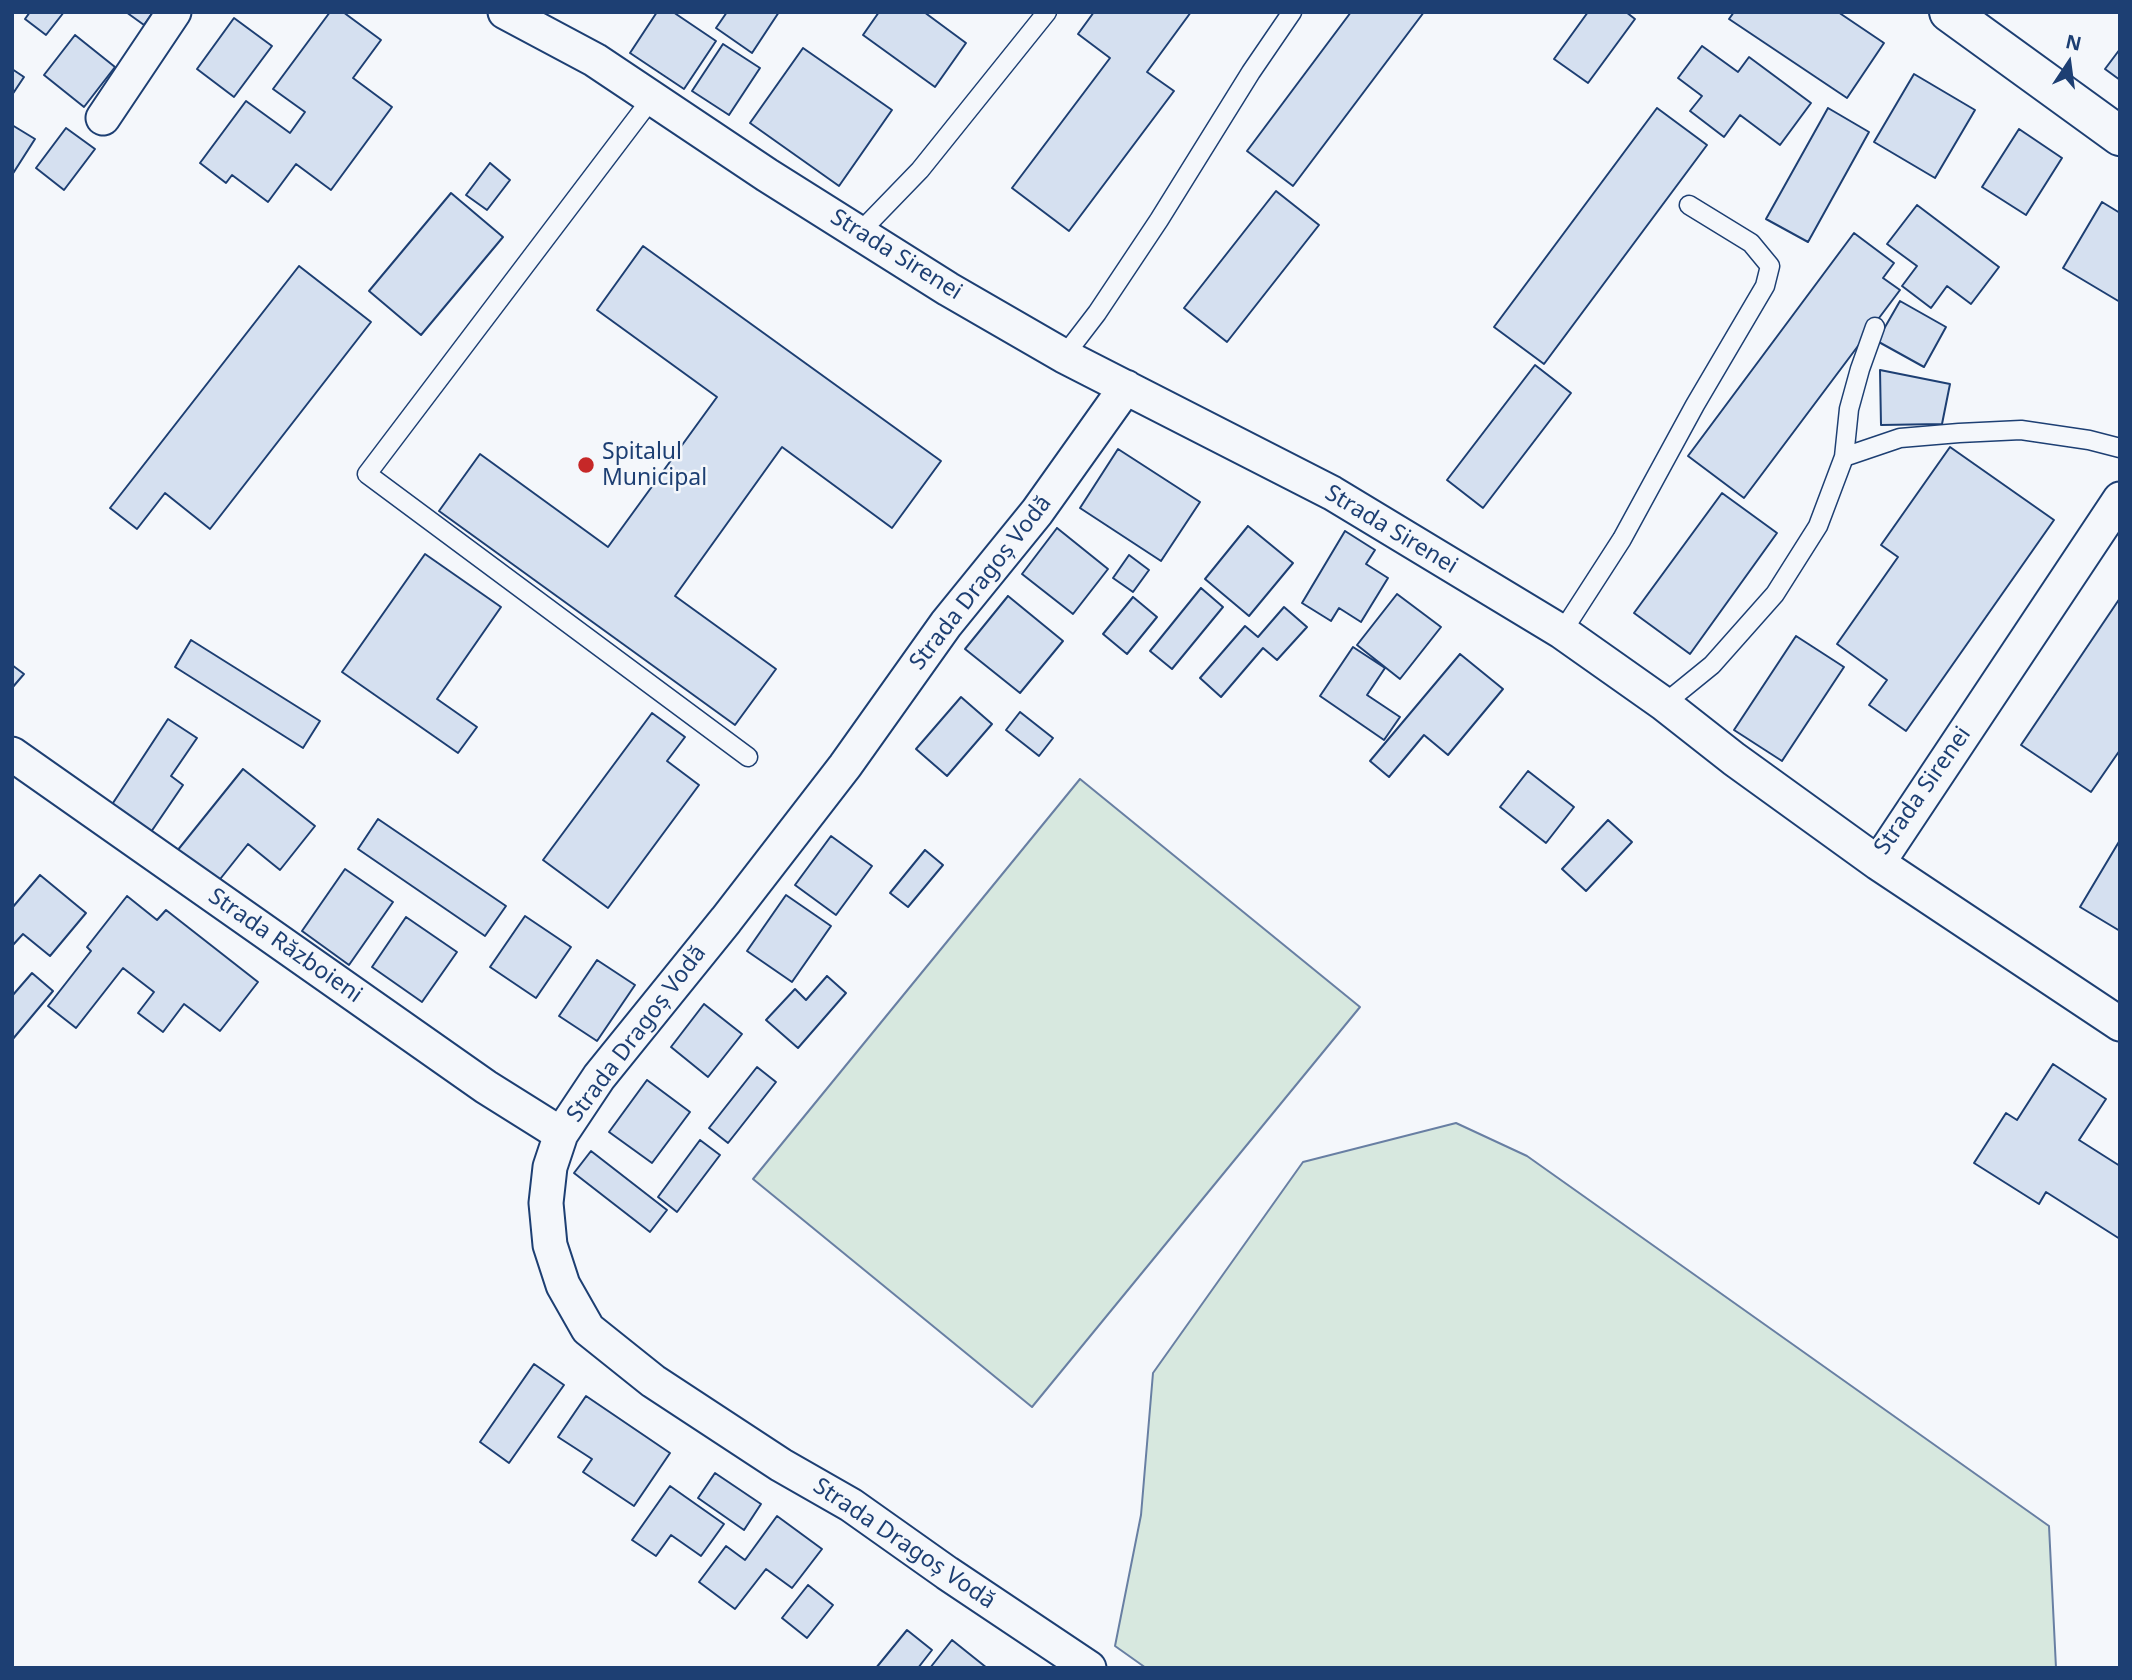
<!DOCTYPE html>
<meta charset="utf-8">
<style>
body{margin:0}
#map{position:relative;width:2132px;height:1680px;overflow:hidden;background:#f4f7fb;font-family:"Noto Sans",sans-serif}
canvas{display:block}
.frame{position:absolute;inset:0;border:14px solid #1d3f73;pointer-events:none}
.north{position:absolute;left:2034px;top:28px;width:70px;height:70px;-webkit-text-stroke:5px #f4f7fb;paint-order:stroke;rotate:13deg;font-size:19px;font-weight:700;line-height:28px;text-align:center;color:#1d3f73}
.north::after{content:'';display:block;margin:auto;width:24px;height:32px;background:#1d3f73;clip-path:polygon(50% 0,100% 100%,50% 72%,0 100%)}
</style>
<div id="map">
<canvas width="2132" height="1680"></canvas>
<div class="frame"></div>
<div class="north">N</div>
</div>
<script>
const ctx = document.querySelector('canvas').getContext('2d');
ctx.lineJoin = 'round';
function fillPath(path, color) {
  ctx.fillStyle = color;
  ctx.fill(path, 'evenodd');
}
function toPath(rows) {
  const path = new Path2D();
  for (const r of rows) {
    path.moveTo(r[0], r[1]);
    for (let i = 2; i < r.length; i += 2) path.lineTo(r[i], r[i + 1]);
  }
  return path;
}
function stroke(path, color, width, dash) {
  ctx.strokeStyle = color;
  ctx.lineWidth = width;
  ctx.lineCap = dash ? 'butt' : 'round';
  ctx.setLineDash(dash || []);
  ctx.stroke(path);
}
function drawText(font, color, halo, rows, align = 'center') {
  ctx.font = font + ' "Noto Sans",sans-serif';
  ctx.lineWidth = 5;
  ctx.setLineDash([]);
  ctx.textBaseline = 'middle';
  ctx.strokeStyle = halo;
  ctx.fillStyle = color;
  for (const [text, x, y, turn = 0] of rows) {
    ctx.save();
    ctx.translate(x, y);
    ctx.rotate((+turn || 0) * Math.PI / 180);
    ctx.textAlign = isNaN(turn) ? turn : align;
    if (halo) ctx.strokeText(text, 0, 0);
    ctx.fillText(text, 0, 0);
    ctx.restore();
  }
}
const green = toPath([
 [1080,779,1360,1007,1032,1407,753,1179,1080,779],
 [1456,1123,1527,1156,2049,1526,2056,1668,1146,1668,1115,1646,1141,1515,1153,1373,1303,1162,1456,1123]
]);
const building = toPath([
 [30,12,64,12,46,35,25,19,30,12],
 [126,12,153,12,144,25,126,12],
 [330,12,343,12,381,40,353,78,392,107,331,190,296,164,268,202,232,175,226,183,200,163,246,101,290,133,305,112,273,89,330,12],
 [657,12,673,12,716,41,684,89,630,53,657,12],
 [727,12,779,12,752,53,716,28,727,12],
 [879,12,924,12,966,43,935,87,863,35,879,12],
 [1094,12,1191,12,1147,72,1174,91,1069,231,1012,188,1110,58,1078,34,1094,12],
 [1351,12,1424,12,1293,186,1247,151,1351,12],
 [1588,12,1626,12,1635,19,1588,83,1554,59,1588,12],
 [1734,12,1838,12,1884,43,1847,98,1729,19,1734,12],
 [234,18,272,46,234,97,197,69,234,18],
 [75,35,115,67,84,107,44,75,75,35],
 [723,44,760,68,729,115,692,91,723,44],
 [1702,46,1738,72,1749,57,1811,103,1780,145,1740,115,1724,137,1690,111,1702,96,1678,78,1702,46],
 [803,48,892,110,839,186,750,123,803,48],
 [2120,49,2120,80,2105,69,2120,49],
 [12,69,24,77,12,95,12,69],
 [1914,74,1975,110,1935,178,1874,142,1914,74],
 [1657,108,1707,145,1544,364,1494,327,1657,108],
 [1828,108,1869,132,1808,242,1766,219,1828,108],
 [12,125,35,139,12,175,12,125],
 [66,128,95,149,64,190,36,168,66,128],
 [2019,129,2062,158,2026,215,1982,187,2019,129],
 [490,163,510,180,487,210,466,195,490,163],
 [1276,191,1319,225,1227,342,1184,308,1276,191],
 [451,193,503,237,421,335,369,291,451,193],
 [2102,202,2120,213,2120,302,2063,268,2102,202],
 [1917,205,1999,267,1971,304,1947,286,1931,308,1902,286,1917,266,1887,244,1917,205],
 [1854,233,1894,263,1883,278,1900,290,1744,498,1688,456,1854,233],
 [643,246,941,461,892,528,782,447,675,596,776,669,735,725,439,511,480,454,608,547,717,397,597,310,643,246],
 [299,266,371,322,210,529,165,493,137,529,110,508,299,266],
 [1900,301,1946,327,1924,367,1877,341,1900,301],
 [1535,365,1571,393,1483,508,1447,480,1535,365],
 [1880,370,1950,384,1942,424,1881,425,1880,370],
 [1950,447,2054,520,1906,731,1869,705,1887,680,1837,644,1898,557,1881,545,1950,447],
 [1118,449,1200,502,1161,561,1080,508,1118,449],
 [1722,493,1777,533,1690,654,1634,613,1722,493],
 [1248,526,1293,563,1249,616,1205,579,1248,526],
 [1057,528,1108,569,1073,614,1022,574,1057,528],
 [1345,531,1375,550,1366,564,1388,578,1361,622,1339,608,1331,621,1302,603,1345,531],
 [425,554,501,607,437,699,477,727,458,753,342,672,425,554],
 [1129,555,1149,570,1133,592,1113,578,1129,555],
 [1201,588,1223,607,1172,669,1150,651,1201,588],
 [1397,594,1441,627,1400,679,1357,645,1397,594],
 [1008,596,1063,641,1020,693,965,649,1008,596],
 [1133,597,1157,617,1127,654,1103,634,1133,597],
 [2120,598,2120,750,2091,792,2021,745,2120,598],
 [1284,607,1307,627,1277,660,1263,648,1221,697,1200,678,1245,626,1258,637,1284,607],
 [1796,636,1844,667,1782,761,1734,730,1796,636],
 [191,640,320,721,303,748,175,667,191,640],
 [1353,647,1385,668,1367,695,1400,717,1384,740,1320,696,1353,647],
 [1460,654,1503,689,1448,755,1424,735,1389,777,1370,761,1460,654],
 [12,665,24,674,12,688,12,665],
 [961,697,992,724,947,776,916,749,961,697],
 [1020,712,1053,738,1039,756,1006,730,1020,712],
 [652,713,685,737,667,761,699,785,608,908,543,860,652,713],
 [168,719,197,738,171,776,183,785,151,832,111,806,168,719],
 [243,769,315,826,280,870,248,844,217,883,177,851,243,769],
 [1528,771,1574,807,1546,843,1500,807,1528,771],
 [378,819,506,906,485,936,358,849,378,819],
 [1608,820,1632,842,1586,891,1562,869,1608,820],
 [831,836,872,866,836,915,795,885,831,836],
 [2120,840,2120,931,2080,907,2120,840],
 [925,850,943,865,908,907,890,893,925,850],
 [345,869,393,902,349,965,302,931,345,869],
 [40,875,86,913,50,956,23,934,12,946,12,908,40,875],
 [786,895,831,926,792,982,747,951,786,895],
 [127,896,157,920,166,910,258,982,220,1031,184,1004,163,1032,138,1013,154,992,123,968,76,1028,48,1006,91,951,87,947,127,896],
 [525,916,571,947,536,998,490,967,525,916],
 [406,917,457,952,422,1002,372,967,406,917],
 [597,960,635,985,597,1041,559,1016,597,960],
 [32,973,53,991,12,1040,12,996,32,973],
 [827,976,846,993,798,1048,766,1020,795,989,806,1000,827,976],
 [704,1004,742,1034,708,1077,671,1047,704,1004],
 [2053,1064,2106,1099,2079,1140,2120,1166,2120,1239,2046,1192,2039,1204,1974,1163,2006,1113,2017,1120,2053,1064],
 [757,1067,776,1082,728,1143,709,1128,757,1067],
 [647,1080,690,1112,652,1163,609,1132,647,1080],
 [700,1140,720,1155,677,1212,658,1197,700,1140],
 [591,1151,667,1210,650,1232,574,1173,591,1151],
 [534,1364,564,1385,509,1463,480,1442,534,1364],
 [586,1396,670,1453,634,1506,583,1472,592,1459,558,1437,586,1396],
 [715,1473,761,1504,744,1530,698,1498,715,1473],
 [670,1486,724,1524,701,1556,671,1535,656,1556,632,1540,670,1486],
 [777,1516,822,1549,792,1588,766,1569,735,1609,699,1582,726,1546,745,1560,777,1516],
 [808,1585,833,1605,807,1638,782,1618,808,1585],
 [907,1630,932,1650,918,1668,876,1668,907,1630],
 [952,1640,987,1668,930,1668,952,1640]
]);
const lane = toPath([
 [652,98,367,474,748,757],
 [860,232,920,170,1047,12],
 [1064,356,1097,313,1159,220,1251,72,1292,12],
 [1844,457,1900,438,1959,433,2021,430,2089,440,2120,448],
 [1562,632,1622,539,1695,405,1765,286,1770,266,1751,243,1689,205],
 [1664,704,1712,665,1775,594,1818,526,1844,457,1849,409,1860,369,1875,327]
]);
const street = toPath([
 [505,12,595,60,767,175,948,289,1064,356,1332,493,1562,632,1664,704,1734,759,1878,863,2120,1024],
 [103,118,174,12],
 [12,754,486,1087,561,1134],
 [1878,863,2120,499],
 [1089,1668,947,1573,851,1505,781,1465,653,1381,588,1329,563,1285,550,1245,546,1203,550,1167,561,1134,599,1077,726,920,845,766,946,624,1037,512,1126,387]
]);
const highway = toPath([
 [1949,12,2120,136]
]);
const markers = [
 [586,465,9,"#c62828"]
];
const streetNames = [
 ["Strada Sirenei",896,255,32],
 ["Strada Sirenei",1391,530,31],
 ["Strada Dragoș Vodă",981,583,-52],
 ["Strada Sirenei",1923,791,-55],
 ["Strada Războieni",285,946,35],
 ["Strada Dragoș Vodă",637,1034,-53],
 ["Strada Dragoș Vodă",904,1544,34]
];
const poiNames = [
 ["Spitalul",602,452],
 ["Municipal",602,478]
];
fillPath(green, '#d7e8df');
stroke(green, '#687fa3', 2);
fillPath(building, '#d5e0f0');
stroke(building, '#1d3f73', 2);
stroke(lane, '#1d3f73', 21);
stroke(street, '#1d3f73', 37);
stroke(highway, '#1d3f73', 42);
stroke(lane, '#f4f7fb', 18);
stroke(street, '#f4f7fb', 33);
stroke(highway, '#f4f7fb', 38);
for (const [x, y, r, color] of markers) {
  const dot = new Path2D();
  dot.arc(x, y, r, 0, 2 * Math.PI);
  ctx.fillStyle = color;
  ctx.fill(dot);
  stroke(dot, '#f4f7fb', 2.5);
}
drawText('23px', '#1d3f73', '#f4f7fb', streetNames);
drawText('23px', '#1d3f73', '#f4f7fb', poiNames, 'left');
</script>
